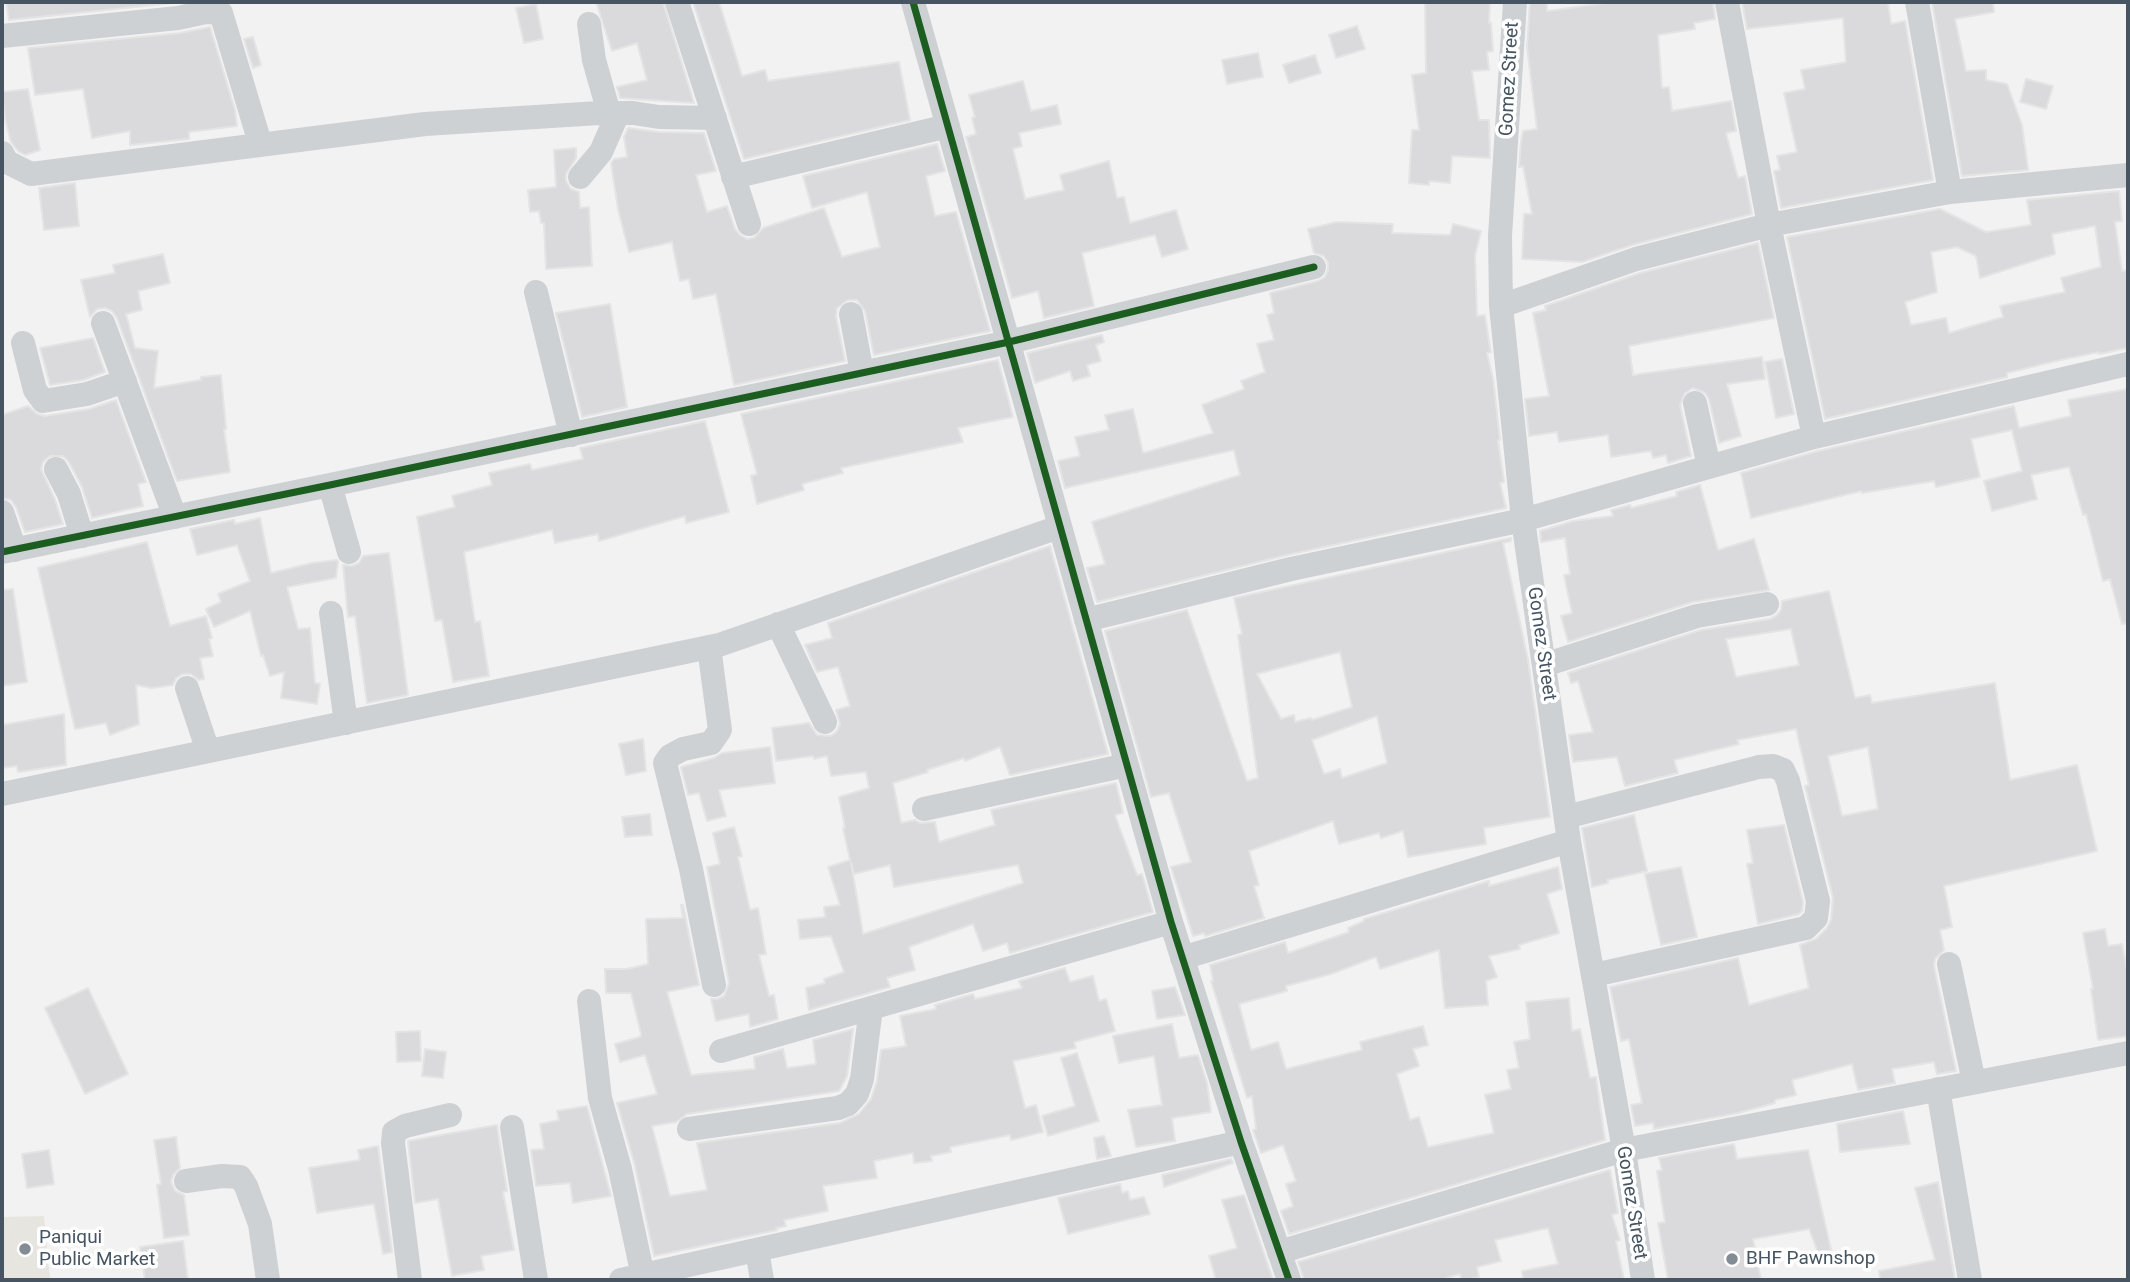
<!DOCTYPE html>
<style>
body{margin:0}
#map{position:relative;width:2130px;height:1282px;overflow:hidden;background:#f3f2f2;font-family:Roboto,sans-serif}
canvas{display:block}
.frame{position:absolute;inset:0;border:4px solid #465561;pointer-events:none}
</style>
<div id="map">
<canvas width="2130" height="1282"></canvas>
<div class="frame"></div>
</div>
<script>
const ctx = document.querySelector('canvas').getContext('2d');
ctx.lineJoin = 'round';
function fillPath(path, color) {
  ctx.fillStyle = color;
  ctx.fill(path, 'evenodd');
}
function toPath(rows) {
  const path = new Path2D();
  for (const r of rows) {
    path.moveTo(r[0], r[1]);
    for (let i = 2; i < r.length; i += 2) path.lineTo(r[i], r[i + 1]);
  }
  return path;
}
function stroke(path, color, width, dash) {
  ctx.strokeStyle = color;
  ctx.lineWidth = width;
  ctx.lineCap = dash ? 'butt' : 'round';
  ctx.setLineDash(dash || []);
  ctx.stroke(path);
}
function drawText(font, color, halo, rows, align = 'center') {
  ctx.font = font + ' Roboto,sans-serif';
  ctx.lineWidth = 7;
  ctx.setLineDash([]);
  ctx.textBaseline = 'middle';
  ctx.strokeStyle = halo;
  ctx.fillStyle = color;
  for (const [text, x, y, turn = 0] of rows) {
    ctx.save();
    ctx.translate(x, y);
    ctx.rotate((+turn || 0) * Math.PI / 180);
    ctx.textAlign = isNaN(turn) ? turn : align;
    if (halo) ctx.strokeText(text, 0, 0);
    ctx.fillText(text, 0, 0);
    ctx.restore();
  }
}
const commercial = toPath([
 [44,1216,50,1280,2,1280,2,1217]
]);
const building = toPath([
 [6,2,183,2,9,20,6,2],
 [596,2,663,2,694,103,620,98,617,87,647,80,637,43,612,51,596,2],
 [693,2,719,2,742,76,765,70,768,81,899,62,910,120,744,159,693,2],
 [1425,2,1490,2,1489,23,1491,23,1493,51,1487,52,1489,70,1472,71,1479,120,1489,120,1490,158,1452,156,1450,183,1429,181,1429,185,1409,183,1412,130,1419,130,1412,75,1426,73,1425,2],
 [1530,2,1547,2,1547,11,1613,2,1713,2,1715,19,1694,23,1695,29,1658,35,1662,88,1669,87,1672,111,1731,101,1736,131,1726,133,1738,178,1745,176,1752,214,1632,245,1582,262,1522,259,1524,214,1532,214,1523,166,1519,167,1521,142,1523,131,1537,129,1527,47,1530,2],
 [1742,2,1888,2,1891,24,1905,21,1933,180,1781,208,1774,171,1780,170,1777,156,1797,152,1784,93,1805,89,1801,70,1846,62,1843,18,1747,29,1742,2],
 [1932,2,1993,2,1994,12,1955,19,1966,71,1986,70,1986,80,2007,84,2022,125,2028,170,1962,176,1932,2],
 [536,4,543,39,524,43,516,8,536,4],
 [1357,26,1365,49,1336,58,1329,35,1357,26],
 [210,27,235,110,237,126,189,132,189,139,130,145,130,131,92,138,83,89,35,95,28,48,180,33,210,27],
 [253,37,261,65,253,68,244,39,253,37],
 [1258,53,1263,77,1227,84,1222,60,1258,53],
 [1315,55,1321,73,1289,83,1283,65,1315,55],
 [2026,79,2053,86,2046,109,2020,102,2026,79],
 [1023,81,1031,111,1057,105,1061,124,1019,133,1022,146,1013,149,1025,199,1064,190,1060,175,1109,161,1117,198,1124,197,1130,223,1176,210,1188,249,1162,257,1155,235,1082,253,1094,306,1044,318,1038,291,1012,298,966,137,976,134,972,118,975,117,969,95,1023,81],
 [28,89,40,150,25,155,18,151,11,142,5,119,2,92,28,89],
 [628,128,659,132,704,133,716,171,696,175,707,212,727,206,735,229,740,235,747,239,754,238,763,228,824,208,842,257,880,247,867,192,812,208,803,176,937,144,945,171,926,176,935,216,956,212,990,331,874,355,865,311,857,300,848,300,837,308,836,316,845,361,734,385,716,294,693,299,689,279,680,281,672,242,629,252,618,209,611,163,614,159,627,157,624,137,628,128],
 [576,148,576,158,566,174,566,181,571,189,579,192,580,208,589,207,592,266,546,269,544,223,541,223,539,211,530,212,528,190,556,187,554,150,576,148],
 [75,183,79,226,44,230,39,188,75,183],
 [2119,191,2122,221,2115,222,2122,271,2128,270,2128,348,2099,354,2099,352,2056,361,2007,373,2007,377,1825,419,1787,237,1940,209,1986,232,2031,225,2027,200,2119,191],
 [2095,226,2101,267,2061,278,2065,292,2000,306,2003,317,1949,333,1946,318,1911,325,1905,302,1937,292,1931,252,1957,247,1976,256,1980,278,2055,254,2052,234,2095,226],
 [1337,222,1393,224,1392,233,1450,235,1453,224,1481,231,1475,256,1477,316,1485,315,1490,348,1491,352,1487,353,1493,378,1500,440,1498,440,1504,482,1500,483,1506,508,1287,555,1097,602,1087,568,1105,564,1092,522,1240,475,1234,450,1065,488,1058,461,1080,456,1075,437,1109,430,1105,415,1133,409,1143,453,1213,433,1202,405,1244,389,1241,381,1265,372,1257,344,1274,340,1267,315,1274,313,1270,293,1318,281,1325,277,1328,270,1328,263,1324,256,1314,253,1308,229,1337,222],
 [1758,243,1774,318,1629,346,1633,375,1762,357,1765,379,1727,384,1741,436,1719,443,1709,399,1705,393,1693,388,1685,393,1680,405,1691,456,1668,463,1666,455,1653,458,1651,451,1611,457,1608,435,1559,442,1557,432,1529,436,1525,399,1549,396,1533,313,1546,310,1545,306,1640,273,1758,243],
 [163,254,170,283,138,291,142,310,126,314,135,348,158,351,154,388,201,380,201,377,221,375,226,429,224,429,230,472,177,481,117,318,112,311,105,308,97,309,90,317,81,280,115,273,113,265,163,254],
 [610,304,627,407,582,417,556,313,610,304],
 [1102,335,1104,342,1096,345,1101,361,1087,365,1090,376,1073,381,1070,371,1035,383,1027,353,1102,335],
 [93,338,105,372,83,380,50,385,40,348,93,338],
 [1782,359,1794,414,1776,418,1765,362,1782,359],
 [998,360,1013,417,958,428,963,442,841,468,843,473,802,484,804,490,757,504,751,476,757,474,741,414,998,360],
 [2128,389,2128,623,2122,624,2110,579,2103,581,2086,514,2083,515,2069,467,2031,475,2037,499,1992,511,1984,481,2022,471,2012,430,1971,439,1980,477,1936,487,1934,481,1862,493,1861,491,1751,518,1741,473,1818,451,2014,406,2019,428,2071,416,2068,400,2128,389],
 [116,400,146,482,138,484,143,506,92,518,82,487,69,462,63,456,50,456,43,462,41,469,55,500,63,524,25,532,16,507,11,500,2,498,2,415,28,406,37,414,45,416,89,409,116,400],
 [705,421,729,512,686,523,685,516,599,541,598,534,555,543,552,530,464,552,475,622,480,621,489,676,453,682,442,620,435,621,417,517,455,507,452,496,492,485,489,473,530,464,532,470,583,459,580,448,705,421],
 [1700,485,1718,550,1754,539,1769,590,1693,602,1568,642,1561,616,1572,613,1564,575,1570,574,1565,538,1541,542,1540,531,1573,521,1613,516,1611,510,1630,505,1631,508,1677,496,1676,492,1700,485],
 [260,518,271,573,312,563,337,560,338,562,336,578,287,587,298,629,310,628,315,683,320,684,317,704,281,698,284,672,270,676,263,655,261,656,250,611,214,627,206,609,221,602,218,594,250,581,237,545,197,555,190,529,234,520,235,524,260,518],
 [1511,538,1511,541,1503,543,1528,660,1550,817,1484,828,1486,844,1408,857,1403,831,1381,838,1379,833,1339,844,1333,821,1249,851,1259,885,1254,886,1264,918,1205,936,1204,933,1193,936,1171,867,1191,862,1169,793,1151,797,1105,631,1187,610,1247,781,1258,778,1238,635,1242,634,1234,598,1511,538],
 [1340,652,1352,707,1312,720,1311,718,1295,722,1294,715,1281,719,1257,674,1340,652],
 [1377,716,1387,763,1342,778,1340,769,1324,774,1312,740,1377,716],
 [147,542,170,626,206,616,212,638,209,639,213,656,200,658,204,679,199,680,191,674,183,674,176,678,173,685,152,688,136,685,139,724,110,735,106,723,75,729,38,568,147,542],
 [1050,546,1108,754,1010,775,1000,747,965,761,964,758,927,770,928,772,893,783,901,823,915,820,920,823,935,822,939,842,995,825,991,810,1116,783,1123,813,1115,815,1137,875,1142,874,1153,912,1010,953,1007,943,983,951,973,924,909,947,915,970,887,978,890,987,809,1010,806,988,825,983,824,979,844,972,831,936,800,939,798,920,825,917,824,907,840,905,828,867,850,860,843,828,845,828,839,797,869,788,866,772,831,776,827,756,814,759,813,756,776,761,772,728,809,723,817,735,831,736,837,731,840,724,836,710,850,706,838,667,817,672,805,645,832,638,828,623,1050,546],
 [851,862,854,874,890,865,894,887,1018,865,1023,883,863,934,851,862],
 [389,553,408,695,367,703,355,616,348,617,343,565,352,566,359,563,363,556,389,553],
 [13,589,27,682,2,686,2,590,13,589],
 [1829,591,1855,698,1870,695,1872,703,1995,683,2010,780,2077,765,2097,851,1944,886,1952,927,1940,930,1944,950,1935,959,1934,966,1956,1071,1937,1074,1934,1062,1892,1069,1895,1083,1858,1090,1852,1064,1792,1080,1796,1095,1775,1100,1775,1103,1738,1113,1654,1129,1653,1123,1635,1126,1631,1105,1642,1103,1629,1039,1621,1041,1610,987,1738,958,1749,1005,1809,988,1800,945,1816,939,1827,928,1831,920,1833,898,1805,786,1809,785,1796,729,1737,740,1739,744,1674,760,1678,773,1625,786,1617,757,1573,762,1569,735,1593,732,1578,681,1571,683,1568,673,1701,630,1770,619,1776,616,1781,610,1782,601,1829,591],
 [1791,629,1799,665,1736,677,1726,639,1791,629],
 [1868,747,1878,809,1842,816,1828,756,1868,747],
 [64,714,66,765,18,772,17,766,2,768,2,725,64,714],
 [643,739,646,771,626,775,619,744,643,739],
 [770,747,775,783,719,790,726,816,707,821,699,793,688,795,681,767,714,758,722,753,770,747],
 [650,814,652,835,625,837,622,817,650,814],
 [1634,815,1647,871,1607,880,1608,883,1592,887,1582,828,1634,815],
 [1784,825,1803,902,1802,911,1799,914,1758,924,1747,864,1753,863,1747,830,1784,825],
 [734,827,742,856,738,857,750,910,758,908,766,954,759,955,769,996,774,995,778,1019,750,1027,749,1014,716,1021,711,999,718,999,724,996,729,983,707,867,720,864,713,833,734,827],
 [1558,867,1562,889,1547,894,1559,933,1519,945,1520,949,1489,956,1497,977,1486,981,1488,1005,1445,1008,1439,950,1380,969,1376,957,1331,974,1286,986,1287,991,1239,1004,1251,1050,1278,1042,1286,1069,1362,1050,1360,1042,1423,1026,1428,1045,1413,1049,1419,1066,1397,1074,1410,1120,1419,1117,1428,1147,1494,1133,1485,1095,1511,1089,1507,1070,1519,1068,1514,1042,1530,1039,1526,1002,1569,998,1572,1031,1580,1029,1590,1078,1596,1077,1605,1140,1289,1234,1281,1211,1293,1206,1286,1184,1296,1181,1283,1145,1261,1153,1253,1130,1256,1129,1252,1096,1247,1098,1211,981,1213,981,1210,965,1285,942,1288,953,1349,932,1348,928,1364,921,1364,919,1489,881,1489,886,1558,867],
 [1681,867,1697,937,1661,945,1645,874,1681,867],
 [681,905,683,905,699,985,667,992,691,1075,755,1069,754,1057,783,1049,787,1068,816,1064,813,1040,853,1029,847,1076,839,1091,687,1114,676,1122,652,1126,670,1196,707,1190,697,1143,840,1123,859,1114,871,1099,877,1081,881,1050,906,1046,900,1016,936,1009,935,1005,973,994,975,999,1022,988,1019,981,1065,968,1070,982,1093,976,1099,1001,1106,999,1115,1031,1074,1042,1076,1048,1013,1061,1025,1108,1036,1105,1043,1132,1011,1140,1010,1135,950,1147,951,1152,931,1156,932,1161,914,1163,913,1153,874,1161,877,1178,823,1186,828,1211,784,1220,786,1226,776,1228,777,1230,654,1256,635,1166,617,1103,657,1094,645,1055,620,1062,615,1044,640,1037,641,1034,631,993,606,993,605,969,627,969,648,964,646,919,683,918,681,905],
 [2105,929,2108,946,2122,944,2128,976,2128,1036,2098,1040,2091,989,2093,989,2083,933,2105,929],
 [1175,987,1185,1015,1157,1019,1152,991,1175,987],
 [88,988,128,1074,85,1094,45,1008,88,988],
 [1172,1024,1179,1058,1198,1055,1207,1083,1211,1112,1172,1118,1175,1141,1136,1147,1128,1110,1162,1105,1154,1056,1119,1063,1113,1036,1172,1024],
 [420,1031,421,1061,397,1062,396,1032,420,1031],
 [425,1049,446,1052,443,1078,422,1076,425,1049],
 [1077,1053,1099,1121,1048,1136,1042,1116,1075,1106,1061,1058,1077,1053],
 [587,1106,611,1196,573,1203,570,1183,536,1186,531,1150,544,1149,540,1124,559,1120,557,1111,587,1106],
 [1903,1111,1910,1144,1840,1152,1837,1124,1903,1111],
 [497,1125,507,1191,503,1192,514,1250,481,1256,484,1270,452,1276,438,1199,415,1203,408,1141,497,1125],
 [1104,1136,1111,1156,1097,1159,1094,1138,1104,1136],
 [176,1137,180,1168,173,1175,171,1182,175,1191,184,1195,189,1235,164,1238,157,1185,161,1184,154,1140,176,1137],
 [1734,1144,1737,1159,1808,1150,1834,1262,1823,1265,1809,1229,1753,1239,1761,1280,1668,1280,1658,1223,1665,1222,1657,1171,1662,1170,1659,1158,1734,1144],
 [378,1146,392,1252,383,1254,374,1204,317,1213,309,1168,360,1160,358,1150,378,1146],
 [49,1150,54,1184,27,1188,22,1154,49,1150],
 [1231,1159,1233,1163,1164,1187,1162,1175,1231,1159],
 [1610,1170,1618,1213,1612,1215,1620,1240,1616,1241,1624,1280,1523,1280,1522,1271,1558,1264,1548,1228,1495,1240,1501,1261,1477,1267,1479,1277,1465,1280,1461,1280,1460,1274,1440,1280,1304,1280,1298,1262,1610,1170],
 [1938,1182,1955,1280,1880,1280,1879,1271,1935,1260,1915,1188,1938,1182],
 [1120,1184,1122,1193,1128,1191,1130,1200,1144,1197,1150,1214,1068,1234,1058,1198,1120,1184],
 [1244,1195,1253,1221,1273,1280,1216,1280,1209,1256,1237,1248,1222,1200,1244,1195],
 [183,1241,188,1280,145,1280,140,1247,183,1241]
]);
const minor = toPath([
 [677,2,749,224],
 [913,2,1171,922,1241,1142,1289,1280],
 [1515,2,1500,236,1501,306,1523,520,1569,841,1624,1150,1643,1280],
 [1727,2,1769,225,1814,437],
 [1917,2,1950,192],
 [589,24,594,60,609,113],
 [2,36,178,18,206,12,221,13,260,143],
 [2,153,7,162,31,174,425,124,599,113,633,113,659,117,715,118],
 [580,177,601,152,618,113],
 [733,177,948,126],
 [536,292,571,435],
 [1501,306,1636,259,1769,225,1950,192,2128,175],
 [851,314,862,373],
 [103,323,175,517],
 [23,343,35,390,43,401,87,394,125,381],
 [1695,403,1709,467],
 [56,469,69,494,82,536],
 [330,485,349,552],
 [2,512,15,550],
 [2,552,330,485,1009,342,1314,267],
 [331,613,346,723],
 [1086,620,1291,569,1523,520,1814,437,2128,364],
 [778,624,825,722],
 [709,647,720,730,711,743,683,749,670,756,665,763,691,869,714,985],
 [1544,665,1697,616,1767,604],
 [187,688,208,751],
 [2,794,719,645,1059,527],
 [924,809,1127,765],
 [1566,817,1759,767,1773,766,1783,770,1788,781,1818,901,1816,918,1806,928,1594,975],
 [1182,958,1569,841],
 [1949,964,1974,1082],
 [589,1001,600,1098,620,1169,643,1276],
 [721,1051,1171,922],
 [1938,1089,1970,1280],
 [512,1127,536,1280],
 [689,1129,838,1108,848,1104,857,1094,862,1079,871,1008],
 [186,1181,222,1176,240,1177,246,1186,260,1224,268,1280],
 [757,1250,762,1280],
 [1279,1252,1624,1150,2128,1053],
 [410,1280,393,1143,394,1132,405,1126,450,1115],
 [621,1280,1241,1142]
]);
const cycleway = toPath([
 [913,2,1171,922,1241,1142,1289,1280],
 [2,552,330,485,1009,342,1314,267]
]);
const markers = [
 [25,1249,7,"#838c94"],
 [1732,1259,7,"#838c94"]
];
const streetNames = [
 ["Gomez Street",1510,79,-87],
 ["Gomez Street",1541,644,82],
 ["Gomez Street",1631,1203,81]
];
const poiNames = [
 ["Paniqui",39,1238],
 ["Public Market",39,1260],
 ["BHF Pawnshop",1746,1259]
];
fillPath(commercial, '#e7e5e0');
fillPath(building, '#dadadc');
stroke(building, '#e4e4e5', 2);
stroke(minor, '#cdd1d3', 24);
stroke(cycleway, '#1b5e20', 7);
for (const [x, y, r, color] of markers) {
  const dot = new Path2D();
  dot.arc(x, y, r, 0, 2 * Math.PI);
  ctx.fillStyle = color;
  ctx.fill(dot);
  stroke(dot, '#fff', 2.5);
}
drawText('19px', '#465561', '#fff', streetNames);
drawText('19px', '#465561', '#fff', poiNames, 'left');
</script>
